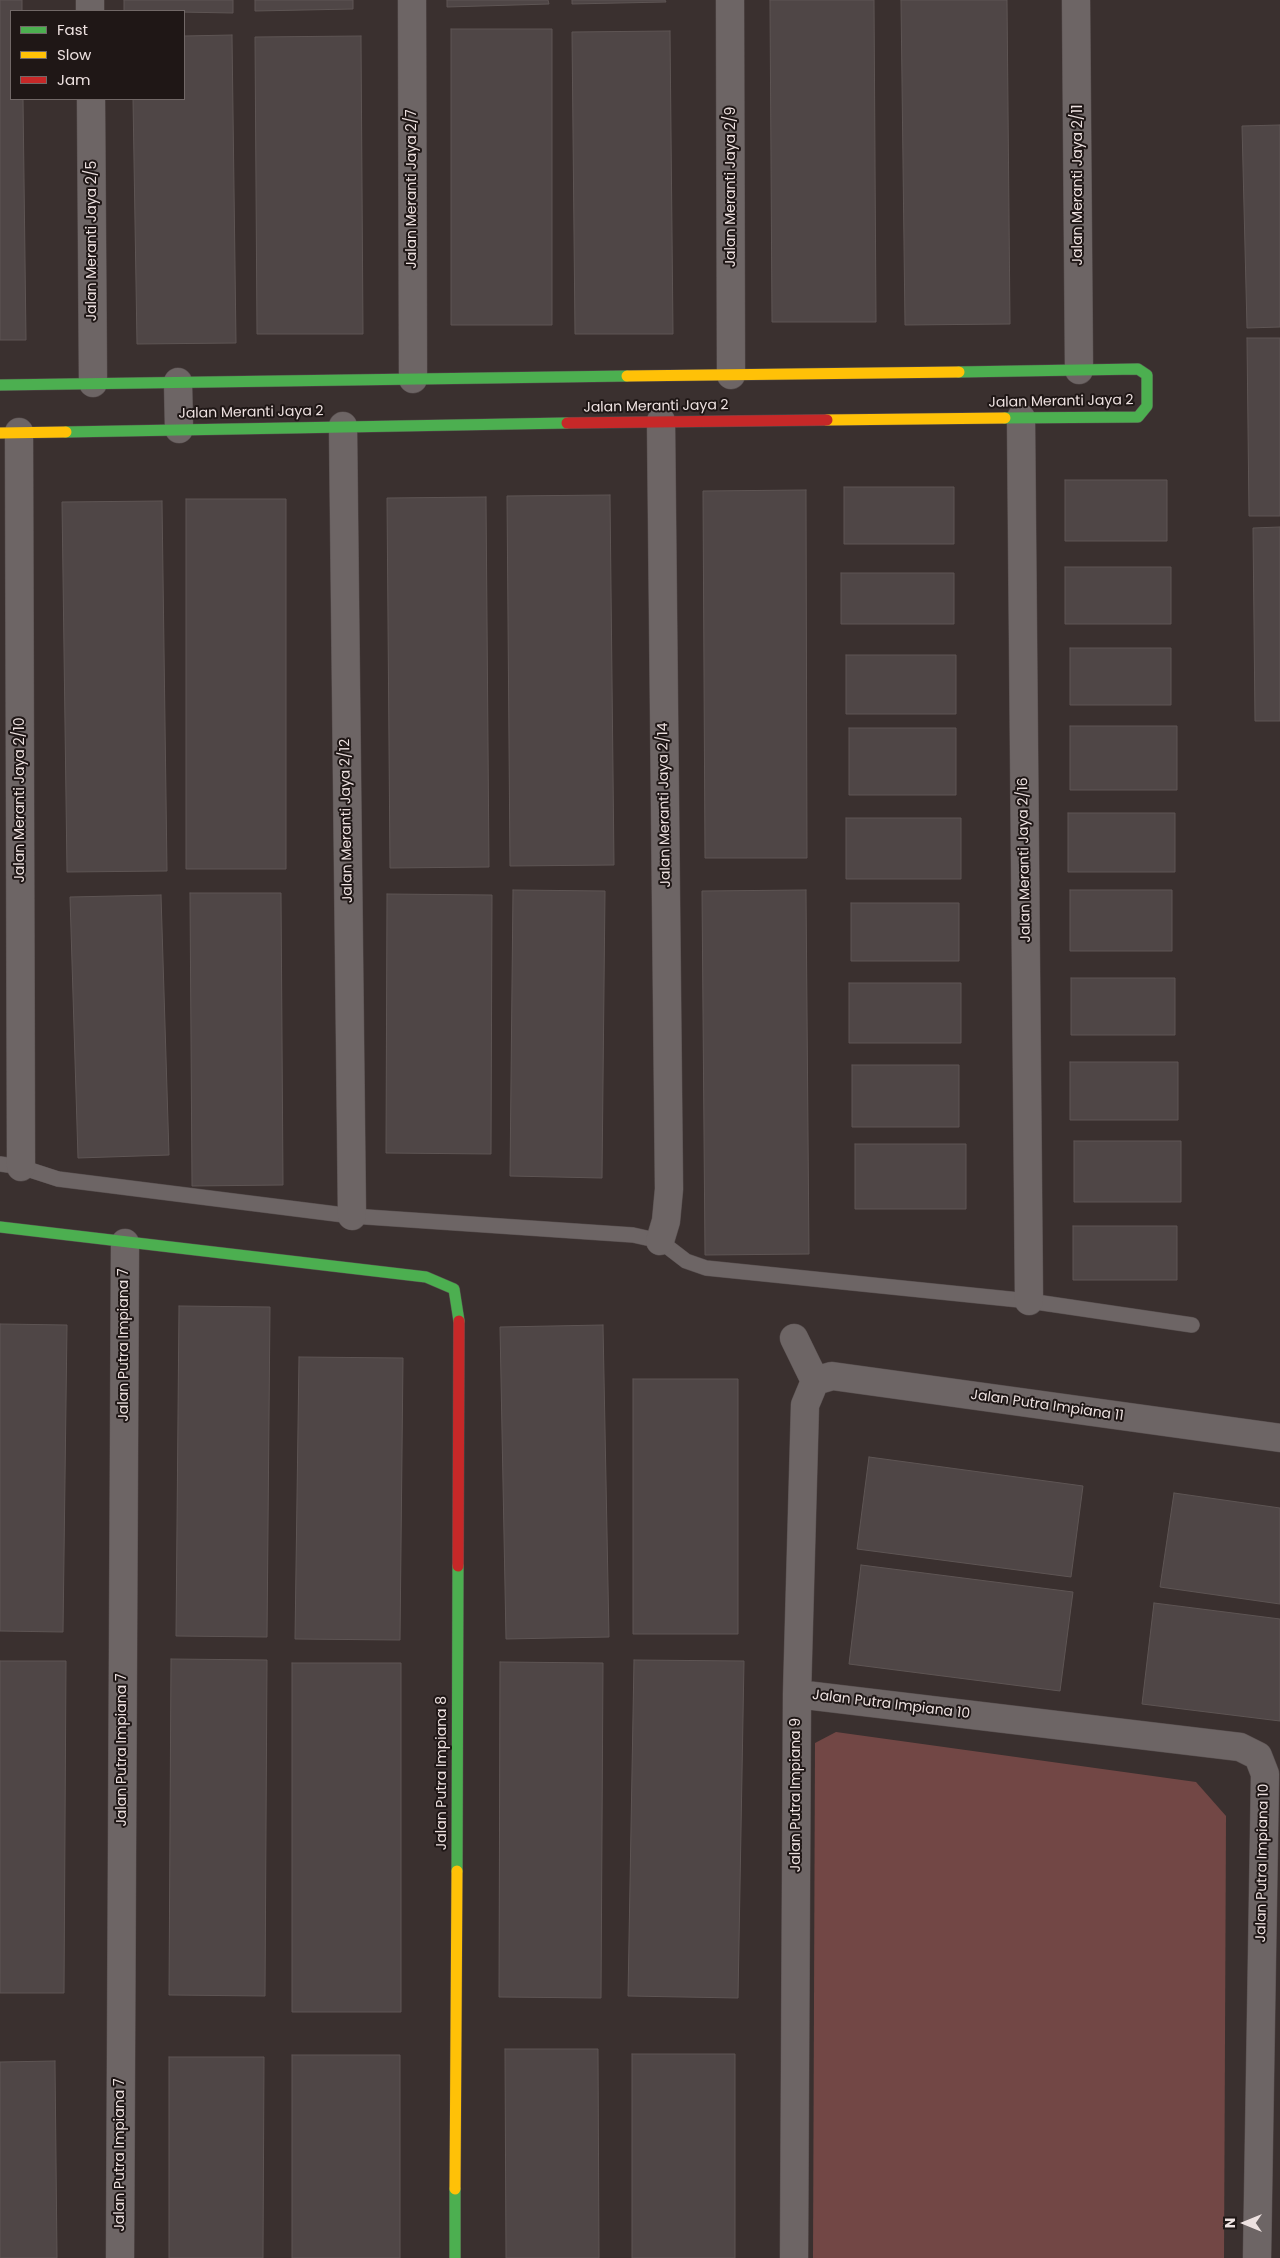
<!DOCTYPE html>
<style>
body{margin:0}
#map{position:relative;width:1280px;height:2258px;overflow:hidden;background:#3a302f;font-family:Poppins,sans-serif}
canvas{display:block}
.legend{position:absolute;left:10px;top:10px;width:175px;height:90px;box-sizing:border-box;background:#1f1716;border:1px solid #716867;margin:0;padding:6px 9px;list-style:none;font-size:15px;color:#ede1e0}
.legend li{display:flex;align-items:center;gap:10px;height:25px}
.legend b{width:25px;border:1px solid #716867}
.north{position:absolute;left:1220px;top:2198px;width:50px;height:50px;-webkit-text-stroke:4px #1f1716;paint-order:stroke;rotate:270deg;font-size:14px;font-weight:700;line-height:20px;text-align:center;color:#ede1e0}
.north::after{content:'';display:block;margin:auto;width:18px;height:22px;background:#ede1e0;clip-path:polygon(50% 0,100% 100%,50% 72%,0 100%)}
</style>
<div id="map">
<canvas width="1280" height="2258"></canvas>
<ul class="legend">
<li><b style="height:6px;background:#4caf50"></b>Fast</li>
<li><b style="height:6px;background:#ffc107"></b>Slow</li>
<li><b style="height:6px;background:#c62828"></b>Jam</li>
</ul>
<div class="north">N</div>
</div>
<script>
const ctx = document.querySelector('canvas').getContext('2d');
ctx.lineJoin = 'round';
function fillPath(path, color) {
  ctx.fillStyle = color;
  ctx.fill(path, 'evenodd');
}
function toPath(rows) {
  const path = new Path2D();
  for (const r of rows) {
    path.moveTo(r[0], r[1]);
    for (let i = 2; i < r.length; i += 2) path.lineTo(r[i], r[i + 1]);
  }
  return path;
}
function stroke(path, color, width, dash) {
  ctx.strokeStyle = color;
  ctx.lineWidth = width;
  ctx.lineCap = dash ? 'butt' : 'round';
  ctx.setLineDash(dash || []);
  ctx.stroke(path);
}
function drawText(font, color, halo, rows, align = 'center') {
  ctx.font = font + ' Poppins,sans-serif';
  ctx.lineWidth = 4;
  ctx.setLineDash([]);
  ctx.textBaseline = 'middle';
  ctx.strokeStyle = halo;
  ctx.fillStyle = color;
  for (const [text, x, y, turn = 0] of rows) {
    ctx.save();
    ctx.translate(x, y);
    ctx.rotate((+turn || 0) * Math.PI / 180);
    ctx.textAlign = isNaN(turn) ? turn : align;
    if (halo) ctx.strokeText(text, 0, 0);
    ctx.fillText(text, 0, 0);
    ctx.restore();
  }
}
const green = toPath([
 [836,1732,1196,1782,1226,1816,1224,2258,813,2258,815,1743]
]);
const building = toPath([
 [0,0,22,0,22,11,11,11,11,99,23,99,26,340,0,340,0,0],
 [124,0,233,0,233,13,124,11,124,0],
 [255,0,353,0,353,9,255,11,255,0],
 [447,0,548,0,549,4,447,7,447,0],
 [572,0,665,0,666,2,572,4,572,0],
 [770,0,874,0,876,322,772,322,770,0],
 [901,0,1007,0,1010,324,905,325,901,0],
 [451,29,552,29,552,325,451,325,451,29],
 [670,31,673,334,575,334,572,32,670,31],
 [232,35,236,343,137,344,133,99,184,99,184,36,232,35],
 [361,36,363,334,257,334,255,37,361,36],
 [1280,125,1280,327,1247,328,1242,126,1280,125],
 [1247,338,1280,338,1280,516,1249,516,1247,338],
 [1065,480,1167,480,1167,541,1065,541,1065,480],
 [844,487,954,487,954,544,844,544,844,487],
 [806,490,807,858,705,858,703,491,806,490],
 [610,495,614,865,510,866,507,496,610,495],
 [486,497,489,867,390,868,387,498,486,497],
 [186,499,286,499,286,869,186,869,186,499],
 [162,501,167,871,67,872,62,502,162,501],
 [1280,527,1280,721,1255,721,1253,528,1280,527],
 [1065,567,1171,567,1171,624,1065,624,1065,567],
 [841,573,954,573,954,624,841,624,841,573],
 [1070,648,1171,648,1171,705,1070,705,1070,648],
 [846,655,956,655,956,714,846,714,846,655],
 [1070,726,1177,726,1177,790,1070,790,1070,726],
 [849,728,956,728,956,795,849,795,849,728],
 [1068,813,1175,813,1175,872,1068,872,1068,813],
 [846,818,961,818,961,879,846,879,846,818],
 [513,890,605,891,602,1178,510,1176,513,890],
 [806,890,809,1254,705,1255,702,891,806,890],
 [1070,890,1172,890,1172,951,1070,951,1070,890],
 [190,893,281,893,283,1185,192,1186,190,893],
 [387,894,492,895,491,1154,386,1153,387,894],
 [161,895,169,1155,78,1158,70,897,161,895],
 [851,903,959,903,959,961,851,961,851,903],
 [1071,978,1175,978,1175,1035,1071,1035,1071,978],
 [849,983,961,983,961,1043,849,1043,849,983],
 [1070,1062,1178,1062,1178,1120,1070,1120,1070,1062],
 [852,1065,959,1065,959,1127,852,1127,852,1065],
 [1074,1141,1181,1141,1181,1202,1074,1202,1074,1141],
 [855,1144,966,1144,966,1209,855,1209,855,1144],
 [1073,1226,1177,1226,1177,1280,1073,1280,1073,1226],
 [179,1306,270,1307,267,1637,176,1636,179,1306],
 [0,1324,67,1325,63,1632,0,1631,0,1324],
 [603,1325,609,1637,506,1639,500,1327,603,1325],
 [299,1357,403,1358,400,1640,295,1639,299,1357],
 [633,1379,738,1379,738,1634,633,1634,633,1379],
 [869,1457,1083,1486,1071,1577,857,1549,869,1457],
 [1174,1493,1280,1508,1280,1604,1160,1587,1174,1493],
 [861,1565,1073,1592,1060,1691,849,1664,861,1565],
 [1154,1603,1280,1619,1280,1721,1142,1704,1154,1603],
 [171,1659,267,1660,265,1996,169,1995,171,1659],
 [634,1660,744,1661,738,1998,628,1996,634,1660],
 [0,1661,66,1661,64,1993,0,1993,0,1661],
 [500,1662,603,1663,601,1998,499,1997,500,1662],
 [292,1663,401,1663,401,2012,292,2012,292,1663],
 [505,2049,598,2049,599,2258,506,2258,505,2049],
 [632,2054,735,2054,735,2258,632,2258,632,2054],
 [292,2055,400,2055,400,2258,292,2258,292,2055],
 [169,2057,264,2057,263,2258,169,2258,169,2057],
 [55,2061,57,2258,0,2258,0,2062,55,2061]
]);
const lane = toPath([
 [0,1164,21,1167,58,1179,352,1216,633,1235,660,1241,686,1261,706,1268,1029,1301,1192,1325]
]);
const street = toPath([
 [90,0,90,11],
 [412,0,413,379],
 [730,0,731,375],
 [1076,0,1079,370],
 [91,99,93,383],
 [178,382,179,429],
 [1021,418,1029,1301],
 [343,426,352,1216],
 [19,432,21,1167],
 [660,1241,666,1221,669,1189,661,421],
 [815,1381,832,1376,1280,1438],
 [797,1694,1240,1747,1258,1756,1265,1774,1257,2258],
 [120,2258,125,1243],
 [794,2258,797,1694,805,1405,815,1381,794,1338]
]);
const fast = toPath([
 [959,372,1138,369,1147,375,1147,406,1138,417,1005,418],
 [0,385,627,376],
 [66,432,567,423],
 [0,1227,426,1277,454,1289,459,1321],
 [457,1871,458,1566],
 [455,2258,455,2189]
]);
const slow = toPath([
 [627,376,959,372],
 [827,420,1005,418],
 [0,433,66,432],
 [455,2189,457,1871]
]);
const jam = toPath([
 [567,423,827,420],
 [458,1566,459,1321]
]);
const streetNames = [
 ["Jalan Meranti Jaya 2/11",1078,185,-90],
 ["Jalan Meranti Jaya 2/9",731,187,-90],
 ["Jalan Meranti Jaya 2/7",412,189,-90],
 ["Jalan Meranti Jaya 2/5",92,241,-90],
 ["Jalan Meranti Jaya 2",1061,402,-1],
 ["Jalan Meranti Jaya 2",656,407,-1],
 ["Jalan Meranti Jaya 2",251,413,-1],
 ["Jalan Meranti Jaya 2/10",20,800,-90],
 ["Jalan Meranti Jaya 2/14",665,805,-91],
 ["Jalan Meranti Jaya 2/12",347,821,-91],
 ["Jalan Meranti Jaya 2/16",1025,860,-91],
 ["Jalan Putra Impiana 7",124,1345,-90],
 ["Jalan Putra Impiana 11",1047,1406,8],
 ["Jalan Putra Impiana 10",891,1705,7],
 ["Jalan Putra Impiana 7",122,1750,-90],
 ["Jalan Putra Impiana 8",442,1773,-90],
 ["Jalan Putra Impiana 9",796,1795,-90],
 ["Jalan Putra Impiana 10",1263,1863,-89],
 ["Jalan Putra Impiana 7",120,2155,-90]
];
fillPath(green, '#724745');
fillPath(building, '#4f4646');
stroke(building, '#5e5554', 1);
stroke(lane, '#564d4d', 16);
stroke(street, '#564d4d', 29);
stroke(fast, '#564d4d', 12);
stroke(slow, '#564d4d', 12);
stroke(jam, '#564d4d', 12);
stroke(lane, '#6d6565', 15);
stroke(street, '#6d6565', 28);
stroke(fast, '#4caf50', 11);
stroke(slow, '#ffc107', 11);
stroke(jam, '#c62828', 11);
drawText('14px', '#ede1e0', '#1f1716', streetNames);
</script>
